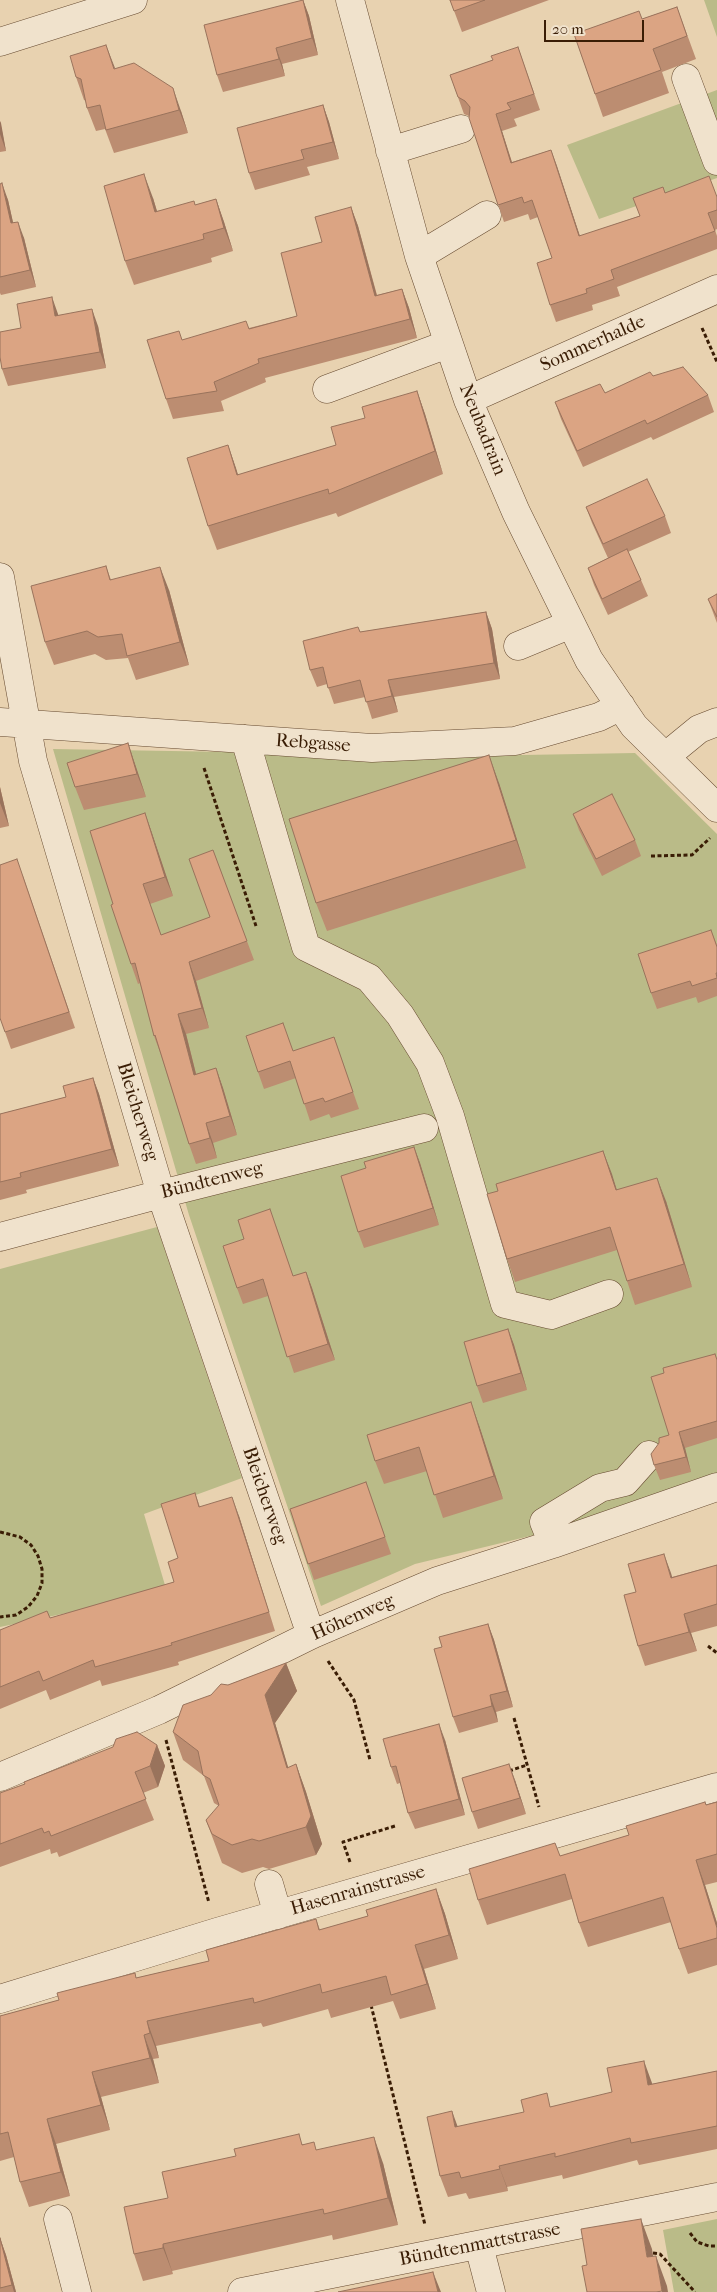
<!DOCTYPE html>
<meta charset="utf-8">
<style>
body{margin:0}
#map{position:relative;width:717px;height:2292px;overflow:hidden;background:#e8d2b0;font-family:"IM FELL French Canon",serif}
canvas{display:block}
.scale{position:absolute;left:544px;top:20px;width:100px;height:22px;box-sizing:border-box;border:2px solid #3a1d05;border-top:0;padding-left:6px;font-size:15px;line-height:18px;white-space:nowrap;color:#3a1d05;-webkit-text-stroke:4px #f0e2cc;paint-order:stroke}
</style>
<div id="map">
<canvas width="717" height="2292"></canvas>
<div class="scale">20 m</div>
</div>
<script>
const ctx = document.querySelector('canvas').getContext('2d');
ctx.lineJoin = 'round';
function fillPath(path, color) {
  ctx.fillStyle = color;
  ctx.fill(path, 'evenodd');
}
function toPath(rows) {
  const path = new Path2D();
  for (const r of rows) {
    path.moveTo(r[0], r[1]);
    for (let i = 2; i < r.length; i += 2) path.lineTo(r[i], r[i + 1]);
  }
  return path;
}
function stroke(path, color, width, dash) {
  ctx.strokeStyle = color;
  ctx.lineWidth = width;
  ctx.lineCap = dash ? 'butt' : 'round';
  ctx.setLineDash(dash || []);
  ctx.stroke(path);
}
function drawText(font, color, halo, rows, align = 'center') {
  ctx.font = font + ' "IM FELL French Canon",serif';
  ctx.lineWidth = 4;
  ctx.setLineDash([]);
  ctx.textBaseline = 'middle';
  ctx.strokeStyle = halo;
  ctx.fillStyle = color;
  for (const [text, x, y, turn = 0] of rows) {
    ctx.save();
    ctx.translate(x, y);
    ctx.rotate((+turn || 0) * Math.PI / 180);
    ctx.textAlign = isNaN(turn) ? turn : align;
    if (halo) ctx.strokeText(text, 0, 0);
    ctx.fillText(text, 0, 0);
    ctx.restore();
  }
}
const green = toPath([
 [704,0,717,0,717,37],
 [717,90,717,178,599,219,567,145],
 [53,749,467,756,635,753,717,834,717,1487,678,1500,415,1564,321,1606,189,1215],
 [157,1227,242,1478,144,1514,167,1592,0,1627,0,1269],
 [717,2219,717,2292,674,2292,663,2230]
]);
const path = toPath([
 [702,328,717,362],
 [204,768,256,926],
 [651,856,692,855,710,838],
 [0,1532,20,1537,31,1545,38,1556,42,1569,42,1583,37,1596,28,1607,16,1615,0,1617],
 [708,1646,717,1653],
 [328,1661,354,1700,370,1760],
 [514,1718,539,1807],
 [166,1740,209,1903],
 [509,1771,527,1765],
 [350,1862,343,1842,395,1826],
 [371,2005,425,2225],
 [690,2233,697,2242,709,2246,717,2246],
 [653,2253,660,2254,695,2292]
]);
const minor = toPath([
 [350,0,419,256,468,400,516,512,589,660,634,726,717,808],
 [0,42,133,0],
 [686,78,717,161],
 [390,151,461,129],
 [419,256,487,215],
 [327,389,448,344],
 [468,400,717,289],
 [0,577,33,761,161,1194,311,1635],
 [518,646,571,624],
 [0,722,372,748,515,741,599,717,621,706],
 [245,739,306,947,369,978,400,1015,430,1063,450,1116,505,1304,551,1315,609,1294],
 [666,756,699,729,717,722],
 [0,1237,161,1194,424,1128],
 [553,1544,544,1522,600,1488,625,1482,649,1455],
 [0,1777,159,1710,311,1635,437,1581,553,1544,717,1487],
 [269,1884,278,1915],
 [0,1999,217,1932,717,1787],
 [58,2219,77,2292],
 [479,2246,491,2292],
 [242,2292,717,2197]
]);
const wall = toPath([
 [303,0,309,16,318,55,282,64,285,76,223,92,217,75],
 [450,0,549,0,462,32],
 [677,7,696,59,662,72,669,93,603,117,574,34,642,19],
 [518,47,540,110,514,119,517,126,502,131,512,162,551,150,580,236,639,216,665,193,717,197,717,229,715,230,717,236,717,249,617,287,620,296,592,305,593,310,556,322,550,305,552,258,538,217,530,220,528,214,504,222,469,116,464,114,450,75,493,60],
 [115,69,181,111,188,133,114,153,105,129,96,131,87,108,86,101,84,100,76,77],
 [323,105,329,122,339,159,307,167,310,175,255,190,249,173],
 [0,121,6,151,0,152],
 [0,184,8,200,13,223,24,238,36,287,1,295,0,293],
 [153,198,157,211,195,205,216,199,224,222,233,251,211,258,212,262,134,285,125,261],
 [351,207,358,226,377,295,402,289,409,308,417,338,265,378,266,382,221,401,224,411,173,419,166,399,183,340,249,328,297,316,322,242],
 [59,315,98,326,106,368,8,386,2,369,21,328],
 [653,376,708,395,714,412,653,440,651,437,583,467,561,419,555,402,605,393],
 [417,391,425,414,443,474,338,517,336,513,217,550,208,526,228,445,238,475,336,445,365,418],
 [586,507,665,516,671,533,628,552,641,580,648,596,608,615,594,585,588,568,608,558,592,523],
 [106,566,111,580,169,590,189,665,136,680,128,658,106,660,95,654,54,665,45,642],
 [717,594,717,623,708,599],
 [486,612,492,629,500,679,394,697,398,712,372,719,365,697,334,704,327,684,317,687,310,670,360,632],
 [128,743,146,797,84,810,75,787],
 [499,783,526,868,327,931,316,903],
 [0,787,9,826,0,828],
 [145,813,173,896,150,904,161,935,210,917,213,850,254,960,196,981,209,1028,186,1034,196,1074,216,1068,223,1088,237,1135,213,1143,217,1158,196,1164,189,1144,161,1055,154,1036,140,983,138,984,131,964,113,904],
 [573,814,635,840,641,856,602,876,579,830],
 [23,876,75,1028,11,1049,5,1032],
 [711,930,717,945,717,996,698,1003,696,997,657,1009,651,993],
 [334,1037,359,1109,331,1118,329,1114,310,1121,296,1078,264,1089,258,1072,293,1051],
 [93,1078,99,1094,119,1166,26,1190,27,1193,0,1200,0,1114,66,1097],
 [414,1147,420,1163,439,1225,364,1248,358,1232,366,1168],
 [603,1151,617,1190,666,1201,692,1287,635,1305,627,1281,617,1250,515,1282,507,1259,498,1191],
 [276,1226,293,1276,306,1272,312,1288,335,1360,294,1373,268,1296,243,1304,237,1288,244,1239],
 [508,1329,514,1345,527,1390,483,1403,477,1386],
 [715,1354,717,1359,717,1438,685,1448,691,1472,660,1480,654,1465,669,1435,664,1373],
 [479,1425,503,1499,443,1518,427,1471,384,1484,375,1461],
 [366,1482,391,1554,314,1580,290,1509],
 [195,1493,200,1507,239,1516,275,1631,178,1662,179,1665,102,1686,100,1680,50,1700,46,1690,0,1709,0,1630,50,1618,174,1582,178,1558],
 [717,1565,717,1626,691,1633,697,1651,645,1666,638,1646,636,1592,672,1577],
 [488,1624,494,1640,513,1707,496,1712,498,1722,459,1733,453,1717,442,1647],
 [286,1663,297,1691,275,1723,288,1768,296,1764,306,1792,322,1844,316,1855,269,1869,263,1867,242,1873,222,1863,206,1820,219,1806,214,1803,204,1776,183,1760,173,1732,228,1685],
 [445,1740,465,1815,415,1829,408,1813,400,1783,397,1784,391,1767],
 [157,1745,165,1766,158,1787,143,1793,154,1820,59,1857,57,1852,51,1854,50,1849,0,1867,0,1793],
 [515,1780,526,1814,478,1829,472,1812],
 [717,1802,717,1882,705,1885,717,1923,717,1965,688,1974,679,1949,671,1922,588,1947,579,1923,572,1899,487,1925,478,1900,560,1856,629,1835],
 [436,1889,445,1914,458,1959,424,1969,436,2009,400,2019,393,2001,331,2018,328,2009,263,2027,261,2023,156,2046,159,2058,153,2059,159,2083,101,2097,110,2130,56,2144,70,2196,29,2207,20,2182,14,2157,0,2161,0,2016,59,2000,135,1973,136,1978,209,1961,316,1919,320,1930,368,1916],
 [717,2071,717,2149,639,2165,637,2160,563,2179,562,2175,507,2187,508,2191,469,2199,466,2193,448,2197,440,2176,457,2127,552,2107,652,2084],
 [303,2144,317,2150,383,2163,398,2225,333,2240,332,2235,172,2271,173,2274,143,2281,134,2254,168,2198],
 [0,2238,6,2255,16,2292,0,2292]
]);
const shadedWall = toPath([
 [303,0,309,16,318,55,312,38],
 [106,45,115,68,114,69],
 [276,48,282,64,285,76,279,59],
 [173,88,181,111,188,133,179,110],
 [323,105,329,122,339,159,333,142],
 [496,114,502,131,517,179,511,163],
 [0,121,1,123,6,151,0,134],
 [551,150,557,166,585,252,579,236],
 [144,174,153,198,164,235,155,212],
 [2,183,8,200,17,240,11,223],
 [216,199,224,222,233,251,224,228],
 [351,207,358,226,382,315,375,296],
 [18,222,24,238,36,287,30,270],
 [402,289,409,308,417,338,410,319],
 [52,297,58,314,61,332,55,316],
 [92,309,98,326,106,368,100,352],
 [417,391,425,414,443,474,435,451],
 [228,445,236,468,245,499,237,475],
 [160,567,169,590,189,665,180,642],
 [486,612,492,629,500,679,494,663],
 [388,680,394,697,398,712,392,696],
 [128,743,146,797,137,774],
 [489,755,499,783,526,868,516,840],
 [0,787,9,826,0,803],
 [145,813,152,833,173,896,165,877],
 [189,962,196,981,209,1028,202,1008],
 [178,1014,186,1034,201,1094,194,1075],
 [216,1068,223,1088,237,1135,230,1116],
 [93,1078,99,1094,119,1166,112,1149],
 [206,1123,213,1143,217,1158,210,1138],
 [414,1147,420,1163,439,1225,433,1208],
 [603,1151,612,1174,624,1214],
 [657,1178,666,1201,692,1287,684,1264],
 [306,1272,312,1288,335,1360,328,1344],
 [508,1329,514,1345,527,1390,521,1373],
 [471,1402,479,1425,503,1499,494,1476],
 [679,1432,685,1448,691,1472,686,1457],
 [232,1497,239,1516,275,1631,269,1612],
 [664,1554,671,1573,678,1597,671,1578],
 [684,1614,691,1633,697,1651,689,1632],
 [488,1624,494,1640,513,1707,507,1691],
 [286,1663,297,1691,275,1723,297,1797,287,1768,265,1695],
 [490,1695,496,1712,498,1722,492,1706],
 [439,1724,445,1740,465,1815,459,1799],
 [157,1745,165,1766,158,1787,150,1766],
 [296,1764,306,1792,322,1844,316,1855,306,1827],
 [509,1764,515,1780,526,1814,520,1798],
 [696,1860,705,1885,717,1923,717,1928],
 [436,1889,445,1914,458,1959,449,1935],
 [415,1945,424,1969,436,2009,427,1984],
 [147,2021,156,2046,159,2058,150,2033],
 [144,2035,153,2059,159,2083,150,2058],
 [644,2061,652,2083,656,2107,648,2085],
 [92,2072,101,2097,110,2130,101,2105],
 [452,2111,460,2133,455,2127],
 [47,2119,56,2144,70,2196,61,2172],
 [374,2137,383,2163,398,2225,388,2198],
 [499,2166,507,2187,508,2191,500,2169],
 [641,2219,652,2249,658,2287,647,2257],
 [0,2238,6,2255,16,2292,14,2292,12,2285],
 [163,2244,173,2274,163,2248],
 [656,2256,667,2286,668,2292,662,2292],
 [433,2272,441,2292,438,2292]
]);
const building = toPath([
 [303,0,312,38,276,48,279,59,217,75,204,25,303,0],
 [450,0,485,0,454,11,450,0],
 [677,7,687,36,653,49,661,70,595,94,574,34,639,11,642,19,677,7],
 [106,45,114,69,134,63,173,88,179,110,106,130,100,105,87,108,81,79,76,77,70,56,106,45],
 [518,47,534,94,507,103,511,109,496,114,511,163,551,150,579,236,640,216,633,198,663,187,665,193,709,176,717,197,717,210,708,213,715,231,611,270,614,279,586,289,587,293,550,305,537,263,552,258,532,200,524,203,522,197,498,205,469,118,470,107,465,101,458,97,450,75,493,60,491,56,518,47],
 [323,105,333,142,301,150,304,159,249,173,237,128,323,105],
 [144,174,155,212,194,201,195,205,216,199,224,228,203,234,204,239,125,261,104,186,144,174],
 [2,183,11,223,18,222,30,270,0,277,0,184,2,183],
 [351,207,375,296,402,289,410,319,258,359,259,363,214,382,217,391,166,399,147,340,179,331,182,340,246,321,249,329,297,316,281,253,322,242,315,217,351,207],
 [52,297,55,316,92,309,100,352,2,369,0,357,0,332,21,328,17,304,52,297],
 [683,367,708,395,647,424,645,420,577,451,555,402,600,384,605,393,650,372,653,376,683,367],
 [417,391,435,451,329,494,328,489,208,526,187,458,228,445,237,475,336,445,331,427,365,418,362,407,417,391],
 [647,479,665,516,603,544,586,507,647,479],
 [627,549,641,580,602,599,588,568,627,549],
 [106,566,110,580,160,567,180,642,127,656,122,634,98,637,87,631,45,642,31,586,106,566],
 [717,594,717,617,708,599,717,594],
 [486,612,494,663,388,680,392,696,366,702,360,680,328,688,323,667,310,670,303,641,358,627,360,632,486,612],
 [128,743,137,774,75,787,67,763,128,743],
 [489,755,516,840,316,903,289,819,489,755],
 [612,794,635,840,596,859,573,814,612,794],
 [145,813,165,877,143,884,161,935,210,917,189,859,213,850,247,941,189,962,202,1008,178,1014,194,1075,216,1068,230,1116,206,1123,210,1138,189,1144,155,1035,154,1036,135,963,131,964,111,905,113,904,90,831,145,813],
 [17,859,69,1012,5,1032,0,1018,0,865,17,859],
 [711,930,717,947,717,973,716,973,717,978,692,986,690,981,651,993,638,954,711,930],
 [283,1023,293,1051,334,1037,353,1092,325,1102,323,1098,304,1104,290,1061,258,1072,246,1036,283,1023],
 [93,1078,112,1149,20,1173,21,1177,0,1182,0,1114,66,1097,63,1086,93,1078],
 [414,1147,433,1208,358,1232,341,1176,366,1168,364,1162,414,1147],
 [603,1151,616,1190,657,1178,684,1264,627,1281,610,1227,507,1259,487,1194,498,1191,496,1184,603,1151],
 [270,1209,293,1276,306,1272,328,1344,287,1357,263,1279,237,1288,223,1246,244,1239,238,1220,270,1209],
 [508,1329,521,1373,477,1386,464,1342,508,1329],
 [715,1354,717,1360,717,1421,679,1432,686,1457,654,1465,651,1454,659,1443,659,1438,669,1435,651,1377,664,1373,663,1368,715,1354],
 [471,1402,494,1476,434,1495,419,1447,375,1461,367,1435,471,1402],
 [366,1482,385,1537,308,1564,290,1509,366,1482],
 [195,1493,199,1507,232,1497,269,1612,171,1643,172,1645,95,1667,93,1660,43,1681,39,1671,0,1687,0,1630,47,1611,50,1618,174,1582,168,1562,178,1558,161,1504,195,1493],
 [664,1554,671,1578,717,1565,717,1604,684,1614,689,1632,638,1646,624,1595,636,1592,628,1564,664,1554],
 [488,1624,507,1691,490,1695,492,1706,453,1717,434,1649,442,1647,439,1637,488,1624],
 [286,1663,265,1695,287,1768,296,1764,311,1816,306,1827,259,1841,252,1839,232,1845,212,1834,206,1820,219,1805,210,1779,203,1775,198,1751,173,1732,183,1705,211,1695,221,1684,228,1685,286,1663],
 [439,1724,459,1799,408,1813,396,1766,391,1767,383,1739,439,1724],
 [137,1732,157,1745,150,1766,135,1772,146,1799,51,1836,49,1831,44,1833,42,1828,0,1844,0,1793,25,1784,24,1782,113,1747,116,1739,137,1732],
 [509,1764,520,1798,472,1812,462,1778,509,1764],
 [705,1802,706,1805,717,1802,717,1854,696,1860,717,1928,717,1938,679,1949,663,1897,579,1923,565,1874,478,1900,469,1869,555,1843,560,1856,629,1835,626,1826,705,1802],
 [436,1889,449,1935,415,1945,427,1984,391,1995,386,1976,322,1993,320,1984,254,2003,253,1998,147,2021,150,2033,144,2035,150,2058,92,2072,101,2105,47,2119,61,2172,20,2182,8,2132,0,2134,0,2016,59,2000,57,1993,135,1973,136,1978,209,1961,206,1950,316,1919,319,1930,368,1916,366,1910,436,1889],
 [644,2061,648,2085,717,2071,717,2126,631,2143,630,2138,555,2157,555,2153,499,2166,500,2169,461,2178,459,2172,440,2176,427,2117,452,2111,455,2127,524,2112,521,2100,547,2093,550,2107,612,2092,607,2068,644,2061],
 [299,2134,302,2145,314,2142,316,2150,374,2137,388,2198,324,2214,323,2209,163,2244,163,2248,134,2254,124,2207,168,2198,162,2172,236,2156,234,2149,299,2134],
 [641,2219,647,2257,656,2256,662,2291,656,2292,587,2292,582,2266,587,2265,581,2229,641,2219],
 [0,2238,12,2285,0,2288,0,2238],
 [433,2272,438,2292,338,2292,433,2272]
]);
const streetNames = [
 ["Sommerhalde",593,344,-24],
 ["Neubadrain",482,430,68],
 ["Rebgasse",313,744,4],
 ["Bleicherweg",137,1112,73],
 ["Bündtenweg",212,1181,-14],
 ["Bleicherweg",264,1496,71],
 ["Höhenweg",353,1618,-24],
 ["Hasenrainstrasse",358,1891,-16],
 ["Bündtenmattstrasse",480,2245,-11]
];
fillPath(green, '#babb88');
stroke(minor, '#664a30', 29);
stroke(path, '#3a1d05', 3, [4, 2.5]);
stroke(minor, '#f0e2cc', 28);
fillPath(wall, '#bc8d71');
fillPath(shadedWall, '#99735c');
fillPath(building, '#dba483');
stroke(building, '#99735c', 1);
drawText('19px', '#3a1d05', '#f0e2cc', streetNames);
</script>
